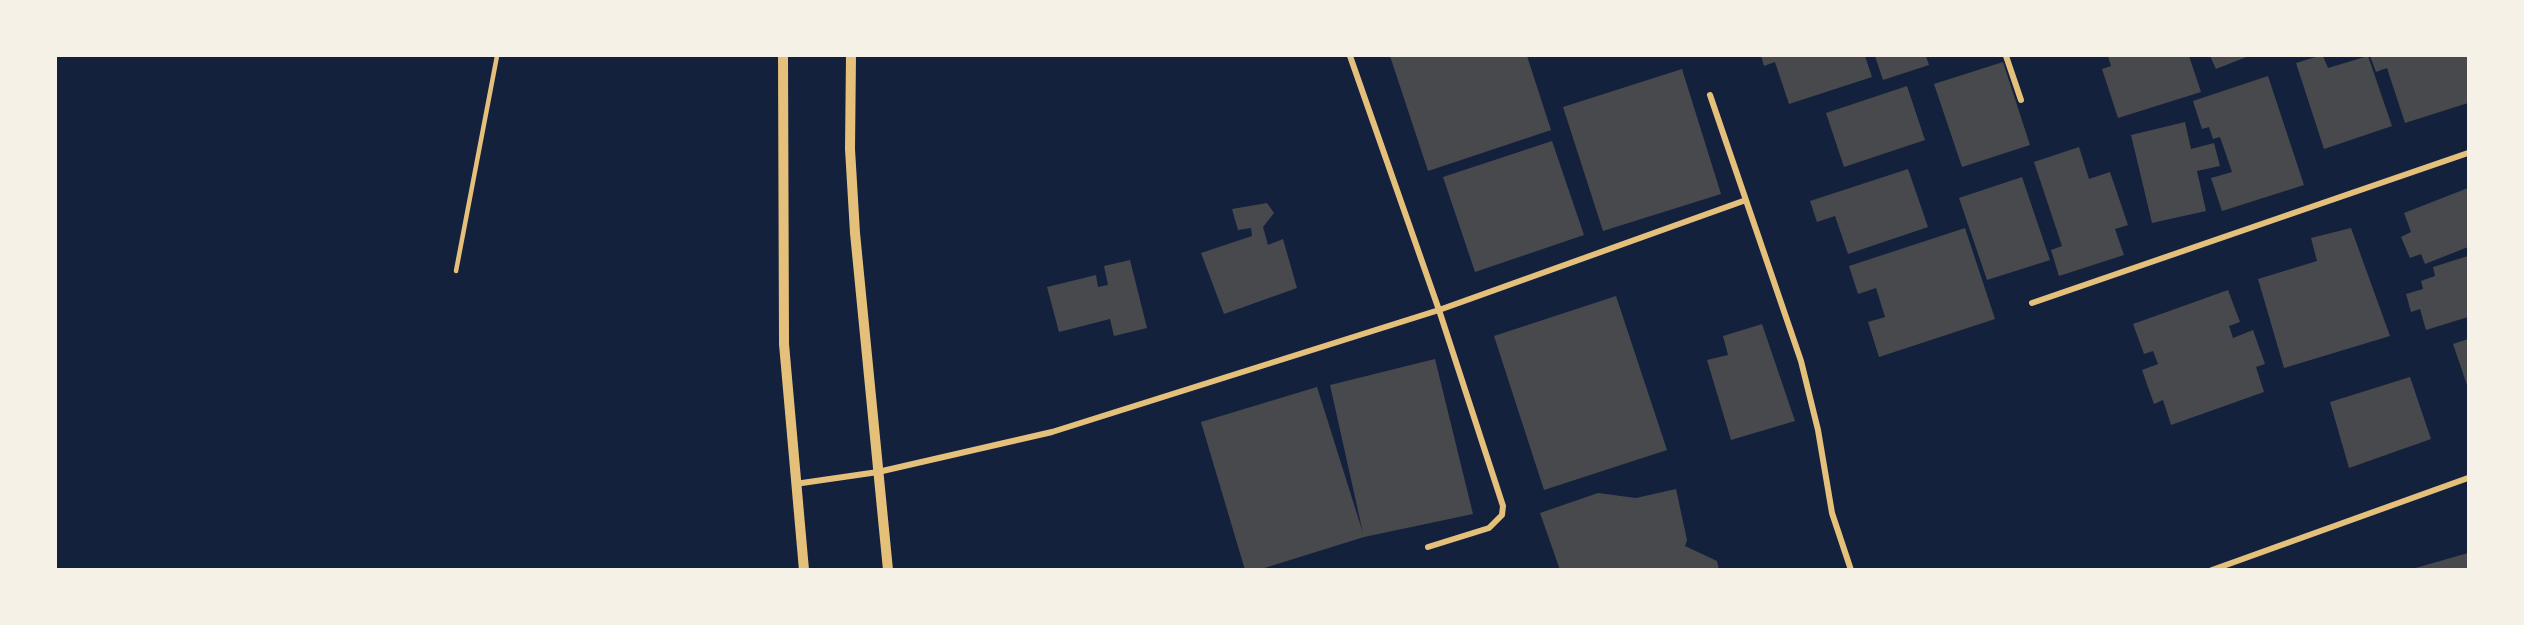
<!DOCTYPE html>
<style>
body{margin:0}
#map{position:relative;width:2524px;height:625px;overflow:hidden;background:#14213d;font-family:"Nunito Sans",sans-serif}
canvas{display:block}
.frame{position:absolute;inset:0;border:57px solid #f6f1e7;pointer-events:none}
</style>
<div id="map">
<canvas width="2524" height="625"></canvas>
<div class="frame"></div>
</div>
<script>
const ctx = document.querySelector('canvas').getContext('2d');
ctx.lineJoin = 'round';
function fillPath(path, color) {
  ctx.fillStyle = color;
  ctx.fill(path, 'evenodd');
}
function toPath(rows) {
  const path = new Path2D();
  for (const r of rows) {
    path.moveTo(r[0], r[1]);
    for (let i = 2; i < r.length; i += 2) path.lineTo(r[i], r[i + 1]);
  }
  return path;
}
function stroke(path, color, width, dash) {
  ctx.strokeStyle = color;
  ctx.lineWidth = width;
  ctx.lineCap = dash ? 'butt' : 'round';
  ctx.setLineDash(dash || []);
  ctx.stroke(path);
}
const building = toPath([
 [1390,56,1527,56,1551,130,1428,171],
 [1761,56,1865,56,1872,77,1789,104,1775,62,1764,66],
 [1875,56,1926,56,1929,65,1883,80],
 [2108,56,2189,56,2201,92,2118,118,2102,69,2111,66],
 [2210,56,2249,56,2216,69],
 [2319,56,2323,56,2328,68,2368,56,2392,126,2324,149,2296,63],
 [2370,56,2468,56,2468,103,2405,123,2387,68,2376,72],
 [2003,62,2030,145,1962,167,1934,84],
 [1682,69,1721,194,1603,231,1563,107],
 [2268,76,2304,185,2222,211,2211,178,2232,172,2220,137,2213,139,2209,127,2202,129,2193,101],
 [1907,86,1925,140,1844,167,1826,113],
 [2185,122,2191,149,2214,143,2220,166,2197,171,2206,211,2152,223,2131,135],
 [1552,141,1584,235,1475,272,1443,177],
 [2079,147,2089,179,2110,172,2128,225,2115,229,2124,255,2059,276,2051,250,2062,246,2034,162],
 [1908,169,1928,227,1848,254,1835,216,1817,222,1810,201],
 [2022,177,2050,260,1987,280,1959,198],
 [2468,188,2468,247,2425,264,2421,254,2410,258,2401,237,2411,232,2404,213],
 [1267,203,1274,213,1263,227,1268,245,1283,239,1297,288,1224,314,1201,253,1252,236,1251,228,1238,230,1232,209],
 [1965,228,1995,319,1879,357,1868,322,1885,317,1876,288,1858,294,1849,266],
 [2351,228,2390,336,2284,368,2258,279,2317,261,2311,238],
 [2468,256,2468,317,2426,330,2420,309,2411,312,2406,294,2423,289,2421,281,2435,276,2433,267],
 [1130,260,1147,328,1114,336,1110,319,1059,332,1047,287,1096,275,1098,287,1108,285,1104,266],
 [2228,290,2240,322,2229,326,2233,338,2253,330,2265,364,2256,367,2264,392,2171,425,2163,400,2154,404,2142,370,2158,364,2153,351,2144,354,2133,324],
 [1616,296,1667,450,1544,490,1494,336],
 [1762,324,1795,421,1731,440,1707,360,1728,355,1723,336],
 [2468,339,2468,388,2453,344],
 [1435,359,1473,514,1364,537,1258,570,1245,570,1201,422,1317,387,1363,533,1330,385],
 [2410,377,2431,439,2349,468,2330,402],
 [1676,489,1687,540,1685,546,1717,561,1719,570,1560,570,1540,513,1598,493,1636,498],
 [2468,553,2468,570,2412,570,2412,569]
]);
const service = toPath([
 [456,271,497,56]
]);
const minor = toPath([
 [1350,56,1439,310,1503,506,1502,515,1489,528,1428,547],
 [2006,56,2021,100],
 [1710,95,1801,361,1818,430,1832,513,1851,570],
 [2032,303,2468,153],
 [795,484,878,472,1052,432,1439,310,1746,200],
 [2212,570,2468,478]
]);
const tertiary = toPath([
 [783,56,784,344,804,570],
 [851,56,850,149,855,233,888,570]
]);
fillPath(building, '#48494c');
stroke(service, '#e5c07b', 4.5);
stroke(minor, '#e5c07b', 6);
stroke(tertiary, '#e5c07b', 10);
</script>
